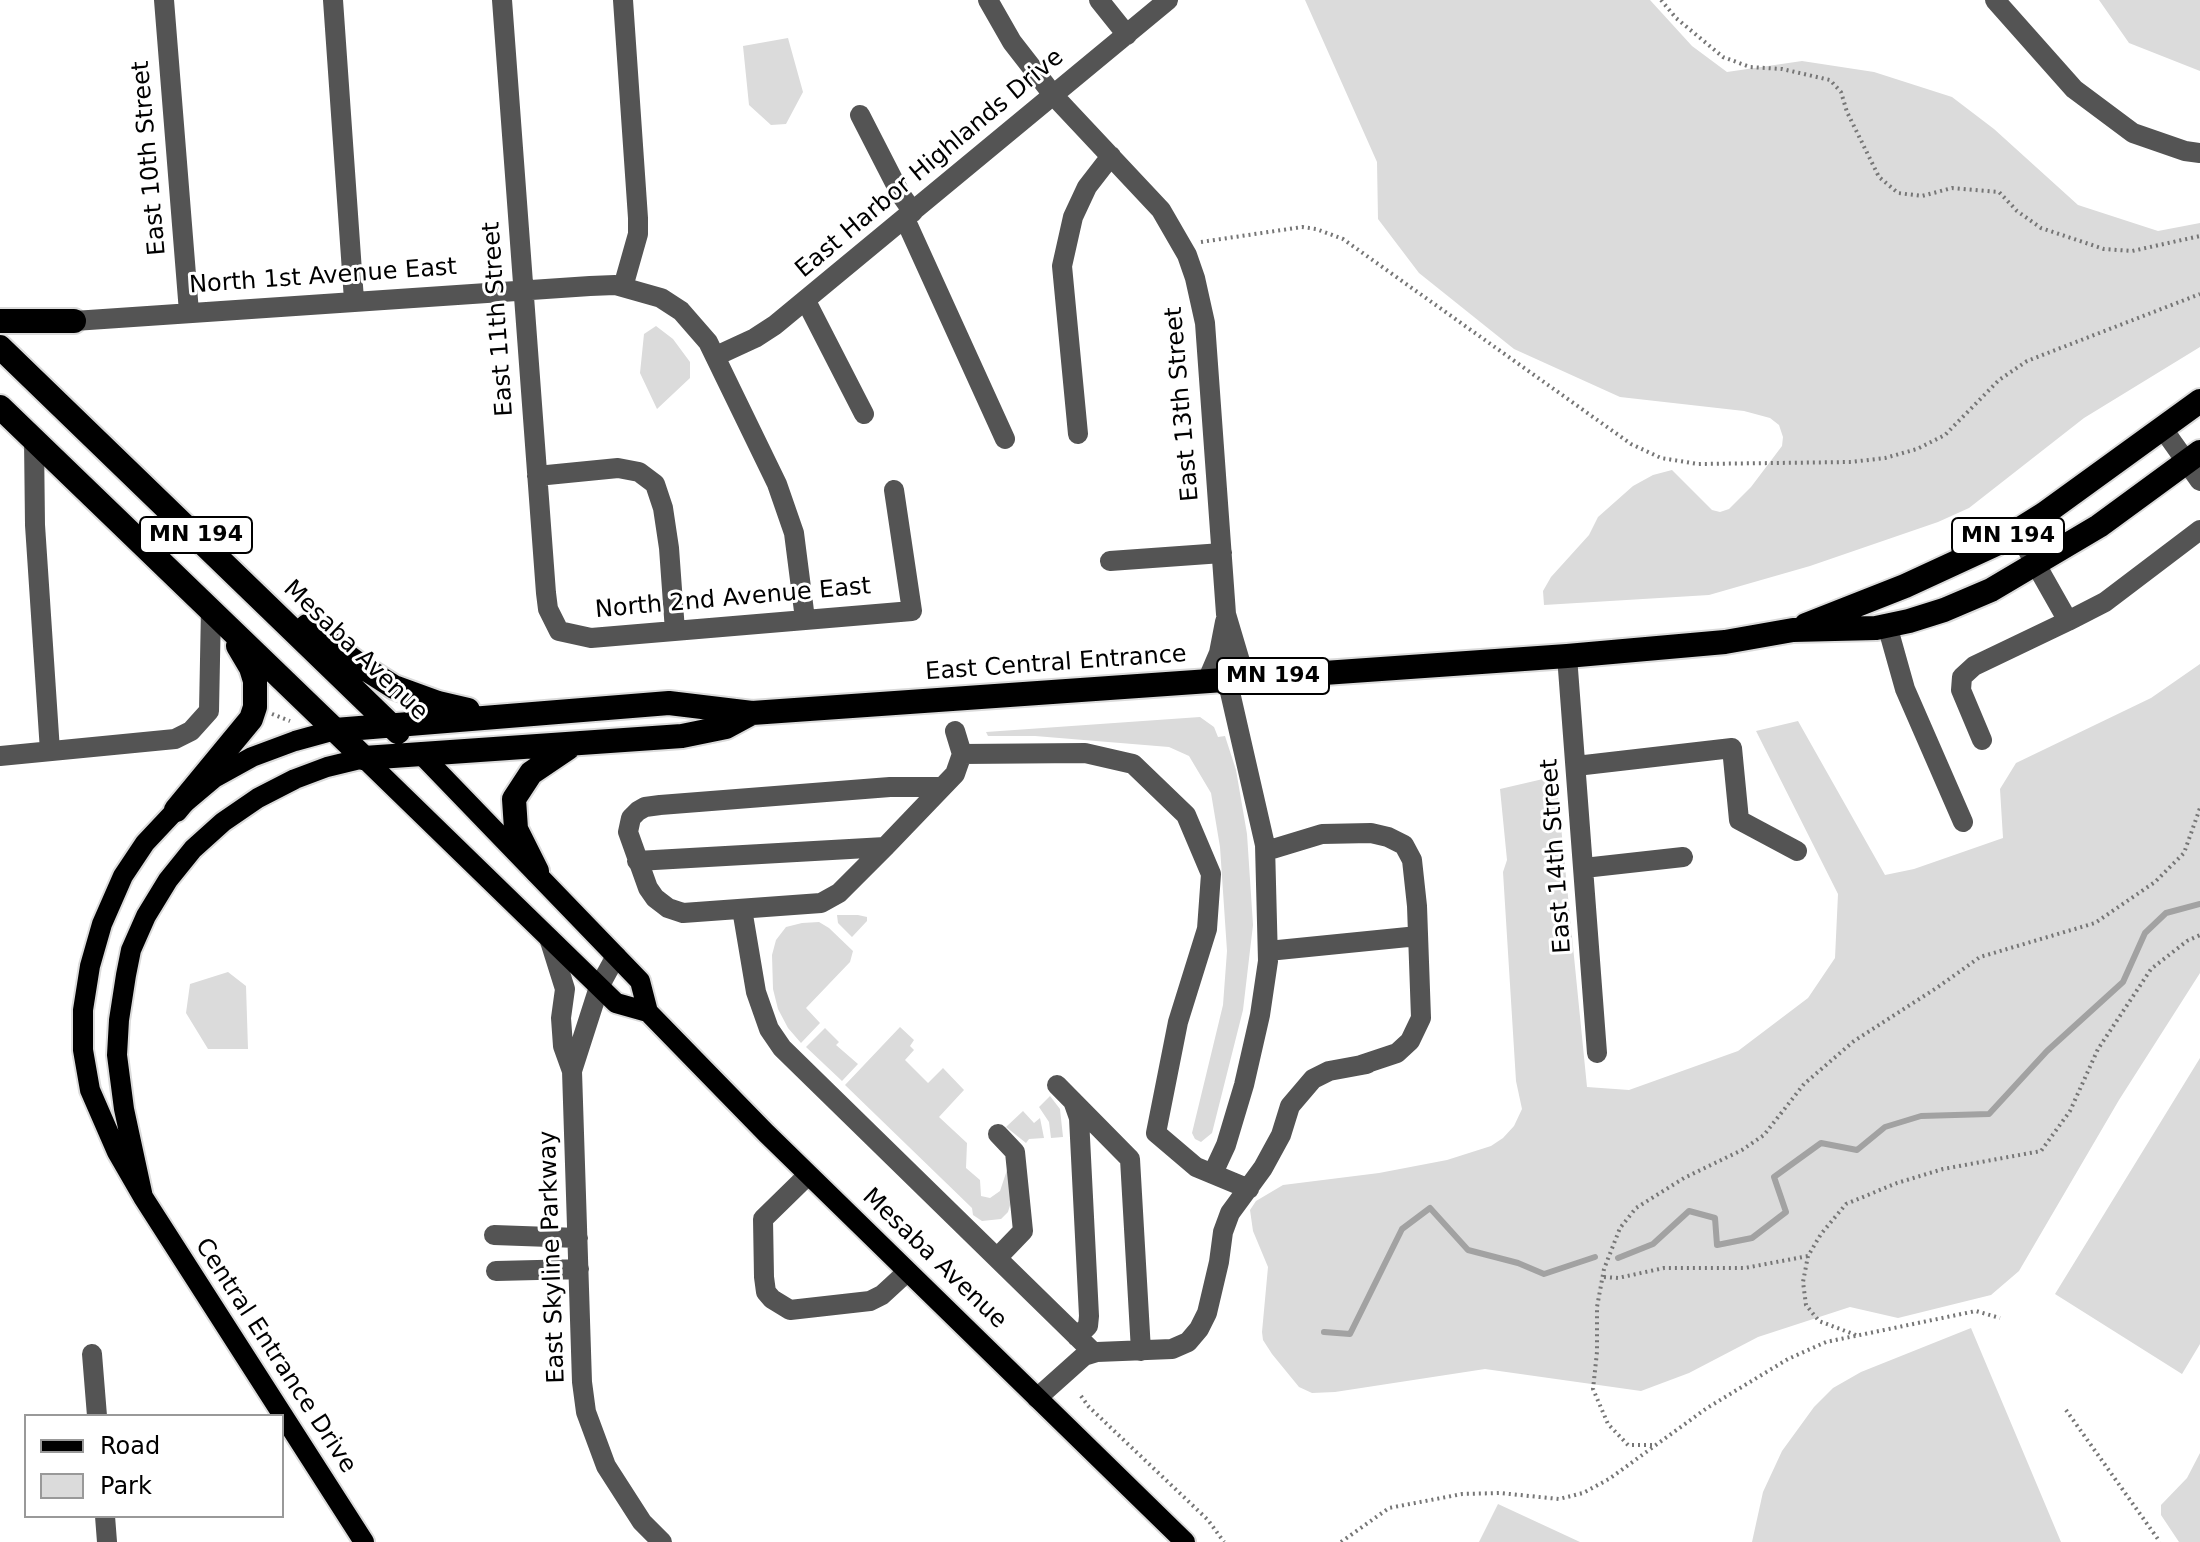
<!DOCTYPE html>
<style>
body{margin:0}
#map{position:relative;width:2200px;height:1542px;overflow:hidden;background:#fff;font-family:"DejaVu Sans",sans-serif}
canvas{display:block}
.legend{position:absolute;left:24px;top:1414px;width:260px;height:104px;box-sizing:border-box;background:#fff;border:2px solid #999;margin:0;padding:10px 14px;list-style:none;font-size:24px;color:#000}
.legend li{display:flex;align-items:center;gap:16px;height:40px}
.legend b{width:40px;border:2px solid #999}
</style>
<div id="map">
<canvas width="2200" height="1542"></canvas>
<ul class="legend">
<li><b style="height:10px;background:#000"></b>Road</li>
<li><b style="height:22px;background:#dbdbdb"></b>Park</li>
</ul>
</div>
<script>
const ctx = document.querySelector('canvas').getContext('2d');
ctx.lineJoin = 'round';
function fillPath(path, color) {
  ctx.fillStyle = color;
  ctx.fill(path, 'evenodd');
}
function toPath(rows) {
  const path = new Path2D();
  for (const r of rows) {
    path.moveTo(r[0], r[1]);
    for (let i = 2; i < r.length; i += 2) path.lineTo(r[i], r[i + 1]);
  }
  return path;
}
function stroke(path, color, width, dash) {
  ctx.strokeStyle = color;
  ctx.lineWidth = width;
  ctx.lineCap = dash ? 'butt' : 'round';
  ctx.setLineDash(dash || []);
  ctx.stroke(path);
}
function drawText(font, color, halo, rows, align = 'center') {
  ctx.font = font + ' "DejaVu Sans",sans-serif';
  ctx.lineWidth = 6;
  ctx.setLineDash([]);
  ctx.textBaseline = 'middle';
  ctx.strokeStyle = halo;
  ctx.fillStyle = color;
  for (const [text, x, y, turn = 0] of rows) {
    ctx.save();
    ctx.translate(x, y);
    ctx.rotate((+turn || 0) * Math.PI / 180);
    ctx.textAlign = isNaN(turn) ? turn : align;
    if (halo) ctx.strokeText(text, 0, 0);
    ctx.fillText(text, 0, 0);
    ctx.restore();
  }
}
const green = toPath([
 [1305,0,1650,0,1692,46,1727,72,1802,61,1874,72,1952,97,1994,129,2078,205,2158,231,2200,223,2200,347,2084,418,1969,508,1938,522,1810,566,1709,595,1544,605,1543,591,1551,577,1589,535,1598,517,1633,486,1653,475,1672,470,1712,510,1720,512,1729,509,1751,487,1782,446,1783,437,1779,425,1770,418,1744,411,1620,397,1514,349,1419,273,1378,219,1377,162],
 [2099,0,2200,0,2200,71,2129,43],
 [788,38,803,92,786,124,771,125,749,105,743,46],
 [656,326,673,339,690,362,690,378,657,409,640,373,644,334],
 [2200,664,2200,973,2119,1100,2019,1271,1991,1295,1898,1318,1850,1307,1758,1337,1689,1373,1641,1391,1485,1369,1335,1392,1312,1393,1299,1387,1272,1354,1263,1340,1262,1332,1268,1267,1253,1231,1250,1210,1256,1201,1283,1185,1379,1173,1447,1160,1491,1146,1503,1138,1514,1126,1522,1109,1516,1081,1503,872,1507,860,1500,789,1556,776,1587,1087,1629,1090,1738,1051,1808,998,1835,958,1838,894,1756,731,1798,721,1885,875,1914,869,2003,838,2000,789,2016,763,2151,698],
 [1200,717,1214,727,1218,737,1225,736,1236,770,1247,834,1253,925,1243,1010,1212,1133,1201,1142,1195,1139,1192,1133,1223,1005,1227,951,1220,847,1211,793,1189,756,1169,747,1035,736,988,736,986,732],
 [837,915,858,915,867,917,867,921,852,937,838,923],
 [819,922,829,928,853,951,850,962,806,1008,820,1023,801,1043,788,1028,778,1009,773,989,772,955,776,940,786,927,802,923],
 [228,972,246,986,248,1049,208,1049,186,1013,190,984],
 [900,1027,914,1040,910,1046,914,1050,905,1060,928,1083,943,1068,964,1090,939,1117,967,1143,966,1168,980,1180,981,1196,990,1198,1000,1191,1009,1164,1011,1202,1008,1212,1001,1219,982,1221,973,1215,972,1208,845,1085],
 [825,1028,839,1042,836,1045,858,1064,842,1081,806,1047],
 [2200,1058,2200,1344,2182,1374,2055,1294],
 [1050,1096,1060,1109,1063,1137,1051,1138,1049,1122,1039,1107],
 [1023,1111,1034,1123,1040,1118,1044,1138,1029,1139,1026,1143,1006,1127],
 [1971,1328,2061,1542,1752,1542,1763,1492,1782,1451,1814,1407,1833,1388,1861,1372],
 [2200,1453,2200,1542,2179,1542,2161,1515,2161,1505,2187,1478],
 [1498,1504,1580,1542,1479,1542]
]);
const stream = toPath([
 [1618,1258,1653,1244,1689,1211,1715,1218,1717,1245,1752,1238,1786,1212,1774,1177,1821,1143,1857,1150,1885,1127,1921,1116,1989,1114,2047,1051,2123,982,2145,933,2166,913,2200,904],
 [1324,1332,1350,1334,1402,1229,1430,1208,1468,1250,1518,1263,1544,1274,1595,1257]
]);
const path = toPath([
 [1661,0,1676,18,1723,57,1750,67,1782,69,1830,80,1841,92,1847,112,1879,177,1898,193,1922,196,1952,188,1999,192,2017,211,2041,228,2104,249,2132,251,2200,236],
 [1201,242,1302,227,1316,229,1343,239,1631,444,1661,458,1698,464,1851,462,1885,458,1917,449,1945,435,1999,380,2027,361,2200,294],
 [272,714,290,721],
 [1604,1277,1618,1278,1664,1268,1745,1268,1808,1256],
 [1856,1335,1819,1321,1806,1305,1803,1282,1808,1256,1821,1234,1846,1204,1897,1183,1943,1169,2041,1151,2070,1111,2098,1049,2151,969,2187,941,2200,935],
 [1081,1396,1089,1407,1208,1520,1224,1542],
 [2066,1410,2160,1542],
 [1652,1445,1628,1445,1608,1424,1593,1389,1597,1352,1597,1307,1604,1269,1620,1228,1636,1208,1684,1178,1742,1150,1764,1135,1804,1084,1854,1041,1938,987,1980,957,2095,923,2155,882,2184,853,2200,808],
 [1341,1542,1389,1508,1462,1494,1500,1493,1559,1499,1583,1493,1609,1479,1707,1408,1788,1359,1826,1342,1976,1311,2000,1318]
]);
const minor = toPath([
 [164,0,189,312],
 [333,0,354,300],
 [502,0,546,593,548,609,559,631,591,638,912,611,894,490],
 [623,0,638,218,638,234,623,287],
 [988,0,1012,42,1054,96,1161,210,1187,255,1195,278,1205,323,1226,614,1245,678],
 [1099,0,1127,35],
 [1995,0,2074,89,2133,133,2185,151,2200,153],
 [860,115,901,195,913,212],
 [905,219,1005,439],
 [806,301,864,414],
 [74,321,590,286,615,285,661,298,681,311,708,342,777,484,794,533,805,619],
 [716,356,755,338,775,325,1168,0],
 [2163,429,2200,481],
 [1078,434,1062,266,1073,217,1087,187,1111,156],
 [34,440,35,525,50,751],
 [537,476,618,468,639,472,655,484,663,508,669,548,675,631],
 [2017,531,2068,621,2105,602,2200,530],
 [1110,561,1222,553],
 [1887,625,1905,689,1963,822],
 [1567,656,1597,1053],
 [1207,681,1219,653,1225,622],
 [1982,740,1961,690,1962,677,1974,666,2068,621],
 [962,754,1085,753,1133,764,1186,815,1211,874,1207,929,1178,1022,1156,1133,1196,1167,1249,1189],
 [0,756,175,739,191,731,209,711,211,609],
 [1576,766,1732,748,1739,820,1797,851],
 [942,787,890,787,660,805,645,807,638,811,631,818,628,832,648,888,655,898,668,908,683,913,821,903,839,893,885,847,955,774,962,754,955,731],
 [1266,851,1322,834,1371,833,1388,837,1404,845,1412,860,1417,906,1421,1018,1410,1041,1397,1053,1361,1065],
 [637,861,885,847],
 [1584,868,1683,857],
 [742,909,756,992,769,1029,782,1048,1094,1353],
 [549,938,565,989,561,1018,563,1046,572,1071],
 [1268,951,1418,936],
 [616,956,599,987,572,1071,582,1382,586,1412,606,1466,642,1522,662,1542],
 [1057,1085,1130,1159,1141,1351],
 [1073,1101,1079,1118,1089,1316,1088,1326,1077,1337],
 [1213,1173,1226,1145,1244,1085,1260,1015,1268,961,1265,845,1227,679],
 [808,1175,763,1219,764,1277,766,1292,772,1299,790,1310,870,1301,882,1295,907,1272],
 [494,1235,578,1238],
 [997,1258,1023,1231,1015,1152,998,1134],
 [496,1271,579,1269],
 [92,1354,97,1416],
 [1037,1398,1084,1356,1097,1352,1172,1349,1188,1342,1199,1329,1207,1313,1219,1262,1223,1232,1230,1213,1263,1168,1281,1135,1290,1106,1313,1079,1329,1071,1367,1064],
 [105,1516,107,1542]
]);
const major = toPath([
 [335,730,295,741,252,757,214,778,176,810,145,843,123,876,102,924,90,966,83,1010,83,1050,90,1090,117,1152,143,1197,364,1542],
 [422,755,640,981,648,1012],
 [143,1197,124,1109,117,1055,119,1020,126,975,131,950,146,916,168,880,193,849,223,822,258,798,295,779,327,767,364,758,616,1003,648,1012,766,1133,1185,1542]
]);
const highway = toPath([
 [0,321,74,321],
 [0,347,398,732],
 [0,407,364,758,682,736,726,727,752,713],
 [1806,625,1905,586,1996,544,2044,514,2200,401],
 [307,626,358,664,394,687,438,703,468,710],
 [335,730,669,703,752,713,1567,656,1725,642,1793,630,1876,628,1909,621,1944,610,1991,590,2099,526,2200,452],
 [176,810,251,719,255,707,255,681,251,668,238,646],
 [537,871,516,829,514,799,531,773,568,748]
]);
const shields = [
 [196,535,112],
 [2008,536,112],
 [1273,676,112]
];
const shieldNames = [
 ["MN 194",196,535],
 ["MN 194",2008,536],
 ["MN 194",1273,676]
];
const streetNames = [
 ["East 10th Street",150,158,-95],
 ["East Harbor Highlands Drive",930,164,-40],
 ["North 1st Avenue East",323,277,-4],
 ["East 11th Street",499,319,-94],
 ["East 13th Street",1183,404,-95],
 ["North 2nd Avenue East",733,599,-5],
 ["Mesaba Avenue",355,651,44],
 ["East Central Entrance",1056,664,-4],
 ["East 14th Street",1557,856,-94],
 ["East Skyline Parkway",553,1257,-92],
 ["Mesaba Avenue",934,1259,44],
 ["Central Entrance Drive",275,1356,57]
];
fillPath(green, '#dbdbdb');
stroke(stream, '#a2a2a2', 6);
stroke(major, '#dbdbdb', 24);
stroke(highway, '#dbdbdb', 28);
stroke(path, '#767676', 4, [2, 4]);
stroke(minor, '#545454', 20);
stroke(major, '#000', 20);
stroke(highway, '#000', 24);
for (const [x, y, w] of shields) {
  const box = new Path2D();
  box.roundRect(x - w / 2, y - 18, w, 36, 6);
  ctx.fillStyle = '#fff';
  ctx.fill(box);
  stroke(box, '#000', 2);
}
drawText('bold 22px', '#000', null, shieldNames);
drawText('24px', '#000', '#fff', streetNames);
</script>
